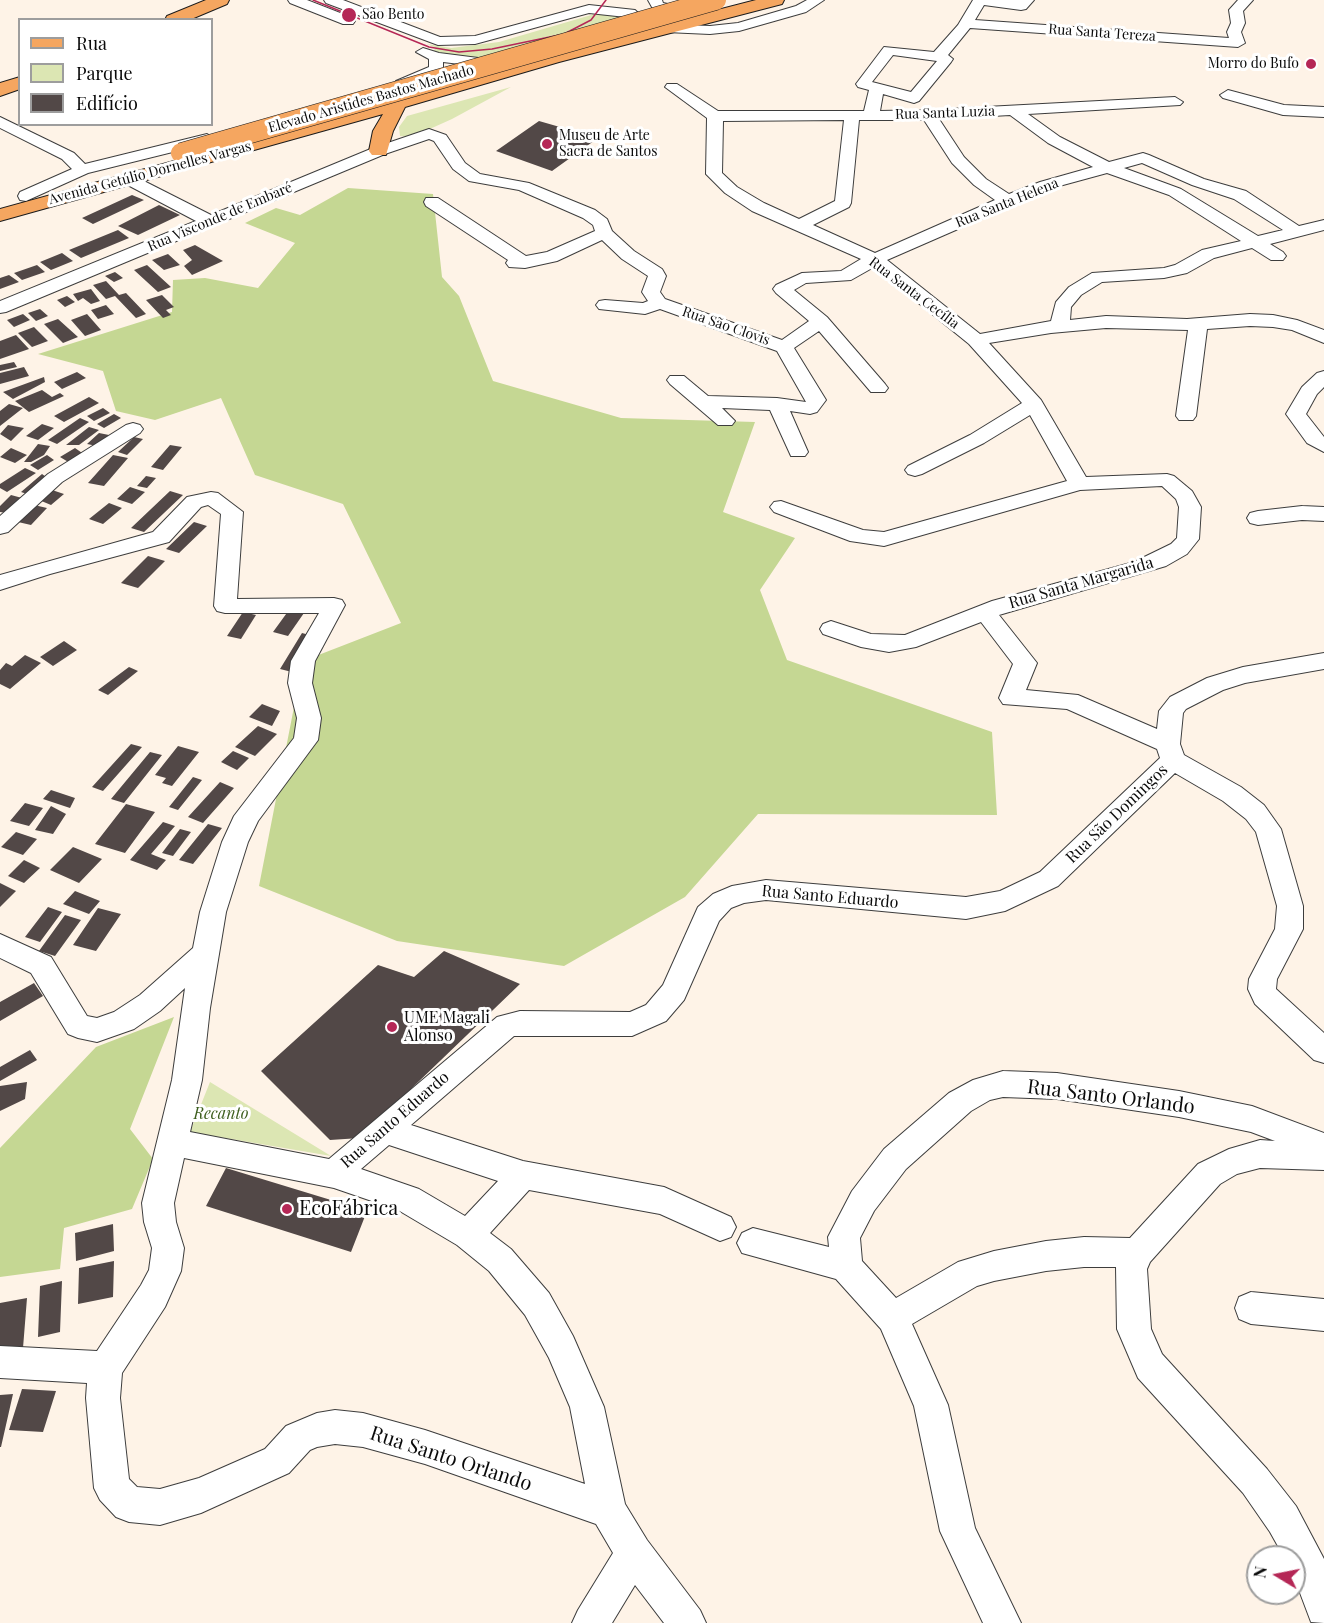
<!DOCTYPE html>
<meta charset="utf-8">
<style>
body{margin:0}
#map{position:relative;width:1324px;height:1623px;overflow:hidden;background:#fef3e7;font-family:"Playfair Display",serif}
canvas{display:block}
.legend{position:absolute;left:18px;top:18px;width:195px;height:108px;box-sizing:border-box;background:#fff;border:2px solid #9d9d9d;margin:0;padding:8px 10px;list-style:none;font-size:18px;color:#0a0a0a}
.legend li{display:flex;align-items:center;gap:12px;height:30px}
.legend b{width:30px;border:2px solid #9d9d9d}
.north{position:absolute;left:1246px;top:1545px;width:60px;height:60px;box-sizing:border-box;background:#fff;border:2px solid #9d9d9d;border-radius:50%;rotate:280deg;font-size:16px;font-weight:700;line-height:24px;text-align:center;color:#0a0a0a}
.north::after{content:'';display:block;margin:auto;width:21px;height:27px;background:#b52756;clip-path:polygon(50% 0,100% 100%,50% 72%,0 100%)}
</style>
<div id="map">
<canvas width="1324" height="1623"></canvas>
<ul class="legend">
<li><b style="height:8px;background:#f5a660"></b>Rua</li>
<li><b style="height:16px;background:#dce6b3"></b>Parque</li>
<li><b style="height:16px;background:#524847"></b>Edifício</li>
</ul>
<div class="north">N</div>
</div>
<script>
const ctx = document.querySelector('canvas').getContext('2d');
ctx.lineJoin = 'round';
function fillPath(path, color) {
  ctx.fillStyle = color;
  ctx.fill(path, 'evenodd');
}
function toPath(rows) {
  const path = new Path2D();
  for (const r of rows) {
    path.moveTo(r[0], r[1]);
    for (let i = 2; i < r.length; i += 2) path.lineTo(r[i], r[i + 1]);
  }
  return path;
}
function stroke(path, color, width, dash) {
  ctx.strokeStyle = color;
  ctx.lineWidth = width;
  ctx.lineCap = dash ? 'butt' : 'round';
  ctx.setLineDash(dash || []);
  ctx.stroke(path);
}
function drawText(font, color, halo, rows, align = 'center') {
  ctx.font = font + ' "Playfair Display",serif';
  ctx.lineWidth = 6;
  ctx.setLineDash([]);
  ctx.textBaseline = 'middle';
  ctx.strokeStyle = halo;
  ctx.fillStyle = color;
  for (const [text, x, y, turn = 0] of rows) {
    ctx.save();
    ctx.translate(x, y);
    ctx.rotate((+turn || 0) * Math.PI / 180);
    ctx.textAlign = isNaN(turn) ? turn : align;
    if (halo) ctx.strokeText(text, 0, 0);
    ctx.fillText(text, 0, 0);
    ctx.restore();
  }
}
const green = toPath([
 [598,13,613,15,622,20,478,59,433,51,436,48,427,44,451,48,499,42],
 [511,87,452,119,412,137,400,136,399,127,407,116],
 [210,1082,331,1156,190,1132]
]);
const forest = toPath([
 [348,188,433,194,442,277,459,296,493,381,621,418,755,422,723,512,795,538,760,590,787,660,992,732,997,815,758,814,685,897,564,966,397,941,259,886,303,661,401,623,343,504,255,475,221,398,155,420,116,411,103,371,38,354,172,312,173,280,205,278,258,288,295,243,245,223,276,208,300,215],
 [174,1017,130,1129,153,1159,132,1209,64,1228,60,1269,0,1277,0,1148,96,1047]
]);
const building = toPath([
 [539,121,598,138,552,171,496,151],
 [132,195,144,200,93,224,82,218],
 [159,205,180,215,138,235,118,226],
 [118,230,129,238,81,258,69,250],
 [195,245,223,261,192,275,184,266,192,260,183,250],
 [62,253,73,261,51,270,40,262],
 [168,254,180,265,164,270,152,260],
 [37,265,45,272,22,280,14,273],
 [147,265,171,287,158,292,134,270],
 [115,272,123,278,114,282,105,276],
 [9,275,19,282,0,289,0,278],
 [106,281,119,295,126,293,146,314,136,318,115,296,106,299,93,285],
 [91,289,100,301,91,304,83,298,78,301,73,294],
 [162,295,174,307,166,310,171,315,163,318,146,300],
 [67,296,75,302,65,307,57,300],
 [106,305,114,314,98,319,91,310],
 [40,309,48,316,36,321,28,313],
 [23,314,30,320,14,327,7,320],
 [87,314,101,330,85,336,71,320],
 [58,319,78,337,63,343,44,324],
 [34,327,48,341,32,347,18,333],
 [16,335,29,349,0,359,0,341],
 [14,362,17,367,0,371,0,365],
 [24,367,29,376,0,384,0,373],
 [77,372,86,378,62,389,54,382],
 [44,377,45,382,13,399,3,392],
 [42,390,52,397,60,393,64,396,29,412,15,401],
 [89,397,99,403,64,422,54,416],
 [9,404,23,408,0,426,0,411],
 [103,408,110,413,94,421,87,416],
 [114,414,121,418,104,428,97,424],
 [80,418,89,422,57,444,48,440],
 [42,424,54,428,38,440,26,436],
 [8,425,24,428,11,441,0,434],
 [89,427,99,430,79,445,66,445],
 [99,433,109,435,97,446,87,444],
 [134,437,143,439,127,455,118,452],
 [38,444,50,446,44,455,31,462,24,462],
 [170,445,182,447,163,470,151,467],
 [11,448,27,455,15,463,0,457],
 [75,448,85,455,70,463,60,457],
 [47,455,54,460,38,470,30,465],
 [113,455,128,458,104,486,88,483],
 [25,468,36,473,7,492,0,488,0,484],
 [42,474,49,479,30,495,21,492],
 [146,476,156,478,147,488,137,486],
 [130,487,145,492,132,504,117,499],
 [52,490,64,494,51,505,39,500],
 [170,491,183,495,144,532,131,528],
 [11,495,22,498,7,513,0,512,0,506],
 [109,503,122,508,103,524,89,519],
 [34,505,47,508,31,525,18,522],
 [194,522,207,526,179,553,166,549],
 [148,556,165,561,138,588,121,583],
 [289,610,304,613,288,636,273,632],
 [243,612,256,615,241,639,227,636],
 [302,633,313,636,292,672,280,669],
 [64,641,77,650,53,666,40,657],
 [25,655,41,663,10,689,0,684,0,670,6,663,12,666],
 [129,667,138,671,108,695,98,690],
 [262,704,280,711,272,726,249,717],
 [258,726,277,734,255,756,235,747],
 [131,744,142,747,103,791,92,787],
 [178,746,199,752,172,786,162,783,166,778,155,775],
 [233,751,249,758,237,770,221,762],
 [150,752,162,755,124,803,111,799],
 [193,777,202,780,178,810,169,807],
 [220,782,234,788,203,823,188,817],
 [51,790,75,798,70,808,43,799],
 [25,803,43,808,29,826,10,821],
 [126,804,155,812,125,853,95,844],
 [51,806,66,814,53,834,35,830],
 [163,822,175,826,151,854,166,860,157,870,130,860],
 [208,824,222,828,193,864,179,860],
 [180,829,191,832,173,856,162,853],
 [16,832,37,839,23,855,1,847],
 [73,847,102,859,79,883,50,870],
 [24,860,40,868,24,883,8,876],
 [0,883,16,891,0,907],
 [75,891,100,901,89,914,63,904],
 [48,907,62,912,40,942,25,937],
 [98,908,121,914,96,951,73,945],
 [65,915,81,920,55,956,39,951],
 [444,951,520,984,360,1138,330,1140,261,1071,378,965,414,977],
 [34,983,43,996,0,1021,0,1002],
 [30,1050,37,1060,0,1081,0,1067],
 [27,1082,25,1099,0,1111,0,1086],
 [226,1168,367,1211,351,1252,206,1206],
 [113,1224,114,1251,76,1261,75,1233],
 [114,1261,113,1297,78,1304,79,1268],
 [62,1281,60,1332,38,1337,40,1286],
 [27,1298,23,1348,0,1353,0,1303],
 [22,1389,56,1391,43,1432,9,1430],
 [13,1394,1,1447,0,1447,0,1395]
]);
const minor = toPath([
 [288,0,307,0,353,18,355,21,353,24,343,24,290,3,288,0],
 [324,0,343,0,440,37,475,36,589,5,635,10,647,22,652,33,645,37,640,36,635,26,626,17,589,13,475,44,438,45,326,3,324,0],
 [648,0,662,0,663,3,697,10,699,13,692,17,653,9,648,0],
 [807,0,824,0,806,12,739,31,710,34,666,32,659,28,666,24,710,26,738,23,796,6,807,0],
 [973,0,1034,0,1026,9,1021,10,984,5,975,20,1229,38,1227,32,1231,23,1229,10,1238,0,1253,0,1243,11,1245,23,1241,32,1245,43,1238,47,970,28,948,55,953,59,951,62,919,101,914,103,883,94,880,111,929,110,1175,97,1183,102,1180,105,1028,114,1060,137,1109,162,1143,153,1149,155,1204,179,1246,191,1299,226,1324,220,1324,230,1270,244,1283,252,1286,256,1283,260,1271,260,1252,248,1214,258,1187,273,1164,278,1102,282,1081,295,1071,307,1070,320,1106,316,1187,319,1250,314,1273,315,1297,320,1324,330,1324,343,1292,330,1273,327,1250,326,1207,329,1196,416,1193,420,1179,420,1176,416,1188,330,1106,328,1051,333,989,343,1041,400,1086,477,1167,474,1174,476,1192,491,1201,507,1199,539,1187,554,1166,566,999,615,1037,663,1026,690,1078,695,1157,729,1159,711,1170,697,1207,678,1243,667,1324,653,1324,669,1245,683,1223,690,1186,709,1183,713,1180,744,1184,755,1241,787,1264,805,1281,829,1303,906,1303,929,1277,979,1276,989,1324,1033,1324,1063,1314,1060,1255,1004,1248,989,1249,979,1275,929,1277,906,1256,832,1246,819,1223,801,1175,773,1058,886,1005,911,966,919,766,900,744,903,731,908,719,921,684,1000,666,1021,632,1036,514,1036,411,1125,523,1161,664,1187,731,1217,736,1227,731,1237,720,1241,660,1214,529,1190,490,1233,511,1249,549,1293,573,1336,604,1407,625,1504,647,1540,700,1610,706,1623,664,1623,635,1585,612,1623,572,1623,578,1610,613,1553,596,1524,425,1464,363,1447,335,1444,317,1447,310,1450,289,1473,201,1513,160,1525,129,1522,116,1517,100,1500,94,1488,86,1398,87,1383,0,1378,0,1346,97,1351,141,1285,149,1270,152,1248,144,1222,142,1203,172,1080,185,988,160,1011,134,1029,97,1042,78,1038,68,1034,31,973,0,958,0,934,51,957,87,1016,97,1018,114,1012,140,995,193,948,200,912,222,842,234,816,294,738,297,718,288,683,291,661,319,613,225,613,217,611,214,606,221,514,208,505,201,507,169,542,50,574,0,590,0,575,153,532,187,497,211,492,218,493,243,512,237,599,334,598,342,600,345,605,315,661,312,683,321,718,318,740,258,821,248,842,226,912,210,1008,202,1080,190,1132,329,1159,497,1017,520,1011,630,1012,646,1005,663,985,698,907,713,894,732,886,766,880,966,897,1000,891,1040,872,1160,758,1157,749,1067,709,1003,704,999,698,1013,664,981,622,916,647,889,652,861,647,823,634,820,629,823,624,831,621,871,634,905,635,992,601,1134,562,1171,544,1177,538,1179,507,1176,499,1162,486,1080,490,884,546,850,541,774,512,770,507,774,502,781,501,863,530,884,532,1067,481,1030,415,984,443,922,474,915,476,908,474,905,470,908,466,970,435,1022,403,969,344,874,267,851,280,806,283,794,290,827,317,885,384,888,388,885,392,871,392,819,331,794,348,826,400,817,412,810,414,790,411,808,452,805,456,791,456,770,410,722,408,735,421,732,425,718,425,670,384,667,380,670,376,684,376,708,396,777,398,806,402,777,351,660,309,645,314,599,309,596,305,599,301,605,300,643,303,648,301,642,292,648,276,622,259,602,240,557,261,525,268,509,267,506,263,508,260,426,206,424,202,426,198,438,198,526,256,547,252,595,231,593,225,583,218,519,190,469,181,453,169,434,141,429,139,385,154,6,312,0,313,0,301,196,221,122,182,120,179,122,176,134,176,211,215,373,148,429,129,446,135,465,163,480,174,529,183,595,210,607,219,612,231,634,251,662,269,666,276,660,292,665,299,782,340,809,321,776,293,773,289,776,285,802,273,841,271,861,259,752,211,725,193,706,174,707,118,665,87,667,84,677,84,718,111,864,111,869,90,858,87,856,84,884,47,934,52,958,25,973,0],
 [893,55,937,61,911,92,872,82,893,55],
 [1010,115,1048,143,1093,167,1040,182,1009,194,986,179,964,157,939,119,1010,115],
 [844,120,835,201,799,219,764,203,737,187,722,173,723,121,844,120],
 [859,120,924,120,952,163,974,185,995,200,875,253,813,225,849,207,851,203,859,120],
 [1142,163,1192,185,1234,199,1283,230,1258,236,1181,189,1124,168,1142,163],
 [1107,173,1169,195,1241,241,1202,250,1175,265,1164,268,1092,273,1069,287,1056,302,1051,321,980,334,887,260,1052,188,1107,173],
 [389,1145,498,1181,465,1216,419,1189,361,1169,389,1145],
 [184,1158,334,1188,398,1210,457,1245,489,1271,525,1315,549,1358,570,1407,585,1484,425,1430,363,1413,335,1410,317,1413,286,1426,265,1449,199,1478,160,1489,137,1487,129,1479,120,1398,122,1373,165,1307,181,1271,184,1248,176,1222,174,1203,184,1158],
 [423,48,439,53,502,61,509,65,502,69,443,62,443,68,436,76,406,87,396,87,394,84,396,81,429,67,429,59,416,52,423,48],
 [1228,90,1284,105,1324,107,1324,117,1283,115,1223,98,1220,95,1228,90],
 [0,117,74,153,85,164,207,134,215,139,213,142,88,173,26,201,20,200,18,196,20,192,72,169,62,159,0,128,0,117],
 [1324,371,1324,387,1317,394,1306,414,1324,437,1324,452,1307,443,1286,414,1302,387,1317,373,1324,371],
 [133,423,140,425,143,429,140,433,62,482,8,532,0,534,0,516,48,474,126,425,133,423],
 [1302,506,1324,507,1324,521,1302,520,1258,525,1250,523,1247,518,1250,513,1258,511,1302,506],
 [1003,1071,1057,1073,1179,1091,1252,1106,1324,1133,1324,1170,1260,1168,1237,1174,1220,1184,1150,1262,1147,1269,1151,1329,1162,1354,1267,1469,1296,1506,1324,1559,1324,1623,1311,1622,1294,1577,1294,1557,1284,1557,1270,1532,1243,1493,1138,1378,1117,1329,1116,1267,1084,1267,1046,1271,994,1281,977,1286,912,1324,948,1405,975,1528,1021,1623,983,1623,940,1531,914,1406,881,1329,836,1279,742,1253,737,1243,742,1233,753,1228,829,1247,828,1237,852,1191,884,1149,949,1093,973,1080,1003,1071],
 [1003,1097,1057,1099,1179,1117,1251,1132,1275,1141,1260,1140,1229,1149,1198,1164,1130,1238,1084,1237,1046,1241,994,1251,958,1262,896,1298,862,1261,860,1238,874,1211,906,1169,971,1111,990,1100,1003,1097],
 [1251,1292,1324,1299,1324,1331,1251,1324,1239,1319,1235,1308,1239,1297,1251,1292]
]);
const major = toPath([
 [206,0,229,0,227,4,189,20,165,20,167,16,206,0],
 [756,0,784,0,782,4,559,62,405,107,393,131,386,155,372,155,369,151,373,131,383,114,0,221,0,209,297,127,547,54,756,0],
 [20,77,20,89,0,96,0,83,20,77]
]);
const tram = toPath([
 [313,0,429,47,459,52,492,49,564,34,591,20,606,0]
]);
const majorBridge = toPath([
 [181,153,716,0]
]);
const markers = [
 [349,15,8,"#b52756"],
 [1311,64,6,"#b52756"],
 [547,144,6,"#b52756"],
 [392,1027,6,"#b52756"],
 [287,1209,6,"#b52756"]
];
const farPoinames = [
 ["São Bento",362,15],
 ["Morro do Bufo",1299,64,"right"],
 ["Museu de Arte",559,136],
 ["Sacra de Santos",559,152]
];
const farStreetnames = [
 ["Rua Santa Tereza",1102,33,4],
 ["Elevado Aristides Bastos Machado",371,99,-16],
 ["Rua Santa Luzia",945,113,-2],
 ["Avenida Getúlio Dornelles Vargas",150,173,-15],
 ["Rua Santa Helena",1007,203,-22],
 ["Rua Visconde de Embaré",220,217,-23],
 ["Rua Santa Cecília",914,293,37],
 ["Rua São Clovis",726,326,19]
];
const streetNames = [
 ["Rua Santa Margarida",1081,583,-16],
 ["Rua São Domingos",1117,814,-44],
 ["Rua Santo Eduardo",830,897,5],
 ["Rua Santo Eduardo",395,1120,-41]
];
const poiNames = [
 ["UME Magali",404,1018],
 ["Alonso",404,1036]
];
const parkNames = [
 ["Recanto",221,1114]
];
const nearStreetnames = [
 ["Rua Santo Orlando",1111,1097,7],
 ["Rua Santo Orlando",451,1459,18]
];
const nearPoinames = [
 ["EcoFábrica",299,1209]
];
fillPath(green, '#dce6b3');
fillPath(forest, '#c5d793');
fillPath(building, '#524847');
stroke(minor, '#3d3d3d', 2);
stroke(major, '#1b1b1b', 2);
fillPath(minor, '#fff');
fillPath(major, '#f5a660');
stroke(tram, '#b52756', 1.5);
stroke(majorBridge, '#1b1b1b', 21, []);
stroke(majorBridge, '#f5a660', 20);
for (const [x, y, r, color] of markers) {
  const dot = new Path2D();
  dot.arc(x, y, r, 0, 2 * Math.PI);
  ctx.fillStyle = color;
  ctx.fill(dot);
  stroke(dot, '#fff', 2);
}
drawText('14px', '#0a0a0a', '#fff', farPoinames, 'left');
drawText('14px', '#0a0a0a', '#fff', farStreetnames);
drawText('16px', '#0a0a0a', '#fff', streetNames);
drawText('16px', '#0a0a0a', '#fff', poiNames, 'left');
drawText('italic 16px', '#3d5e1d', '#fff', parkNames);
drawText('20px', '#0a0a0a', '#fff', nearStreetnames);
drawText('20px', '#0a0a0a', '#fff', nearPoinames, 'left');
</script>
